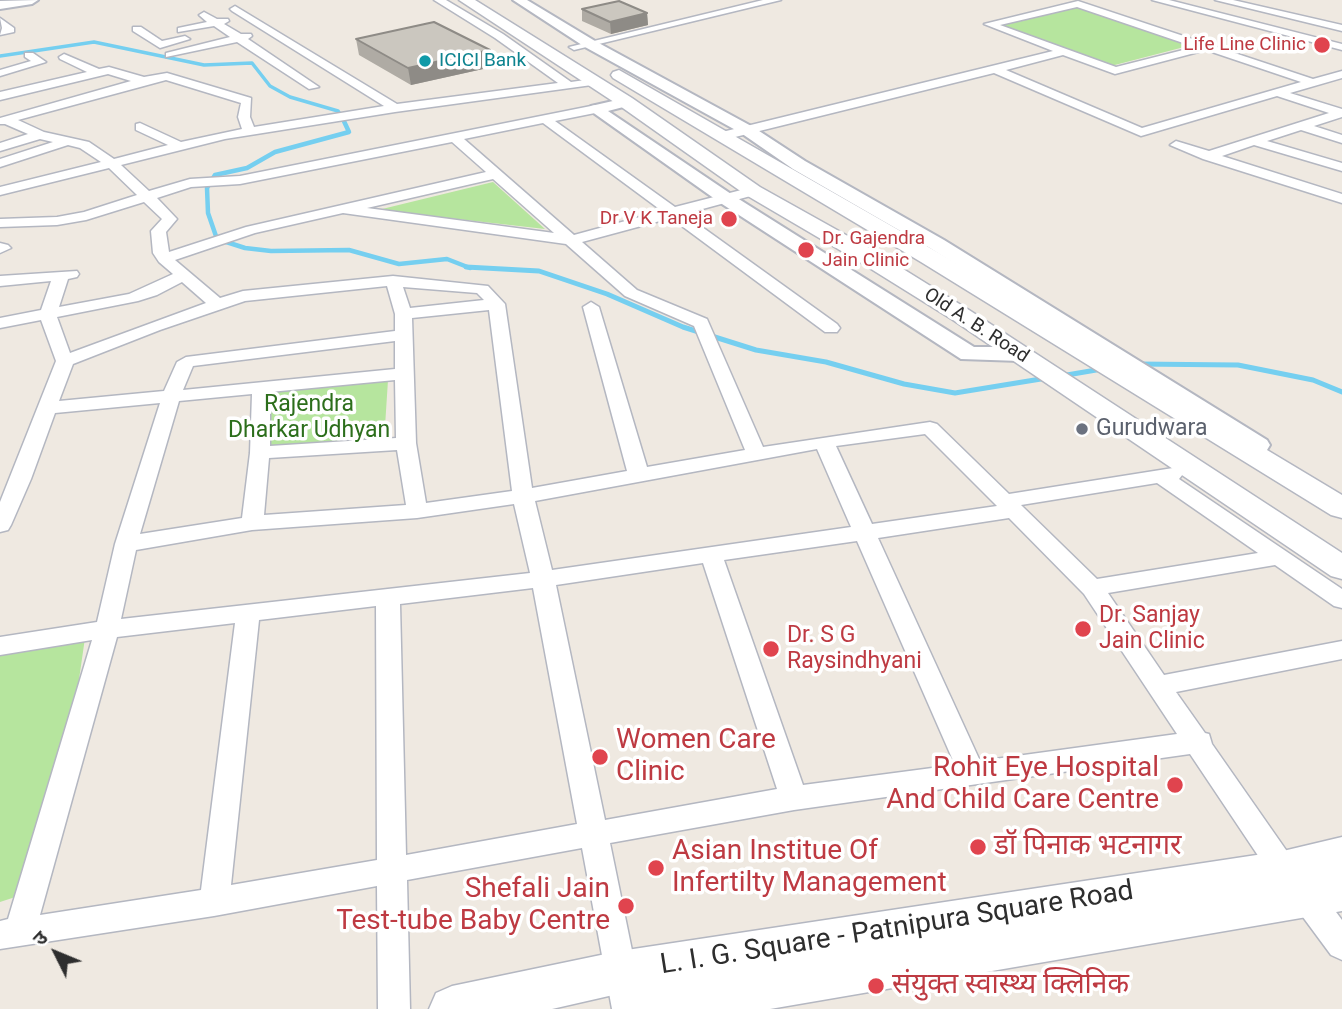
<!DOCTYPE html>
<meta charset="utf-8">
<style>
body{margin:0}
#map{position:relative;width:1342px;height:1009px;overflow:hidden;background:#efe9e1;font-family:Roboto,"Noto Sans Devanagari",sans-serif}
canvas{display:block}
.north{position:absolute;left:21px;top:918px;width:70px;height:70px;-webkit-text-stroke:5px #fff;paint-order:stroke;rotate:313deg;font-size:19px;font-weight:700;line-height:28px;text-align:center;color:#2e2e2e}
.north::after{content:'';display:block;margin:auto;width:24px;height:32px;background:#2e2e2e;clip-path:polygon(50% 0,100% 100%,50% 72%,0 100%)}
</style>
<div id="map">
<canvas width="1342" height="1009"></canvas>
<div class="north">उ</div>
</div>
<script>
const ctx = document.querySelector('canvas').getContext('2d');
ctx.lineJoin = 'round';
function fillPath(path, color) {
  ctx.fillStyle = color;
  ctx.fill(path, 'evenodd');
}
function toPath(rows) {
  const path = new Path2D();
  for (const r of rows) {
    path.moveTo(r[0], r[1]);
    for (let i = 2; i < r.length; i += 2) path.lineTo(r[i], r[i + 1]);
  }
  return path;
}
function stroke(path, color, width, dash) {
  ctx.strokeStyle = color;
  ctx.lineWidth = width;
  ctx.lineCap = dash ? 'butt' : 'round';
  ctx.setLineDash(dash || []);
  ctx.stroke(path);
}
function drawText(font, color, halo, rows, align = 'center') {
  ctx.font = font + ' Roboto,"Noto Sans Devanagari",sans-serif';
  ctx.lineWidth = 7;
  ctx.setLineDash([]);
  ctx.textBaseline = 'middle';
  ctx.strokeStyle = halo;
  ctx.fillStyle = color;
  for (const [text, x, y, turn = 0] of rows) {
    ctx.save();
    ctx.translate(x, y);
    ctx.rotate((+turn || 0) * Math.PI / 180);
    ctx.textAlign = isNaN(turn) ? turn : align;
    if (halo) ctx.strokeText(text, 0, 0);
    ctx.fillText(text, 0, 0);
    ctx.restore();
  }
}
const green = toPath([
 [1078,7,1192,45,1111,66,998,25],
 [493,182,545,229,378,210],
 [388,380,384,442,257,454,270,390],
 [85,638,49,886,0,902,0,654]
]);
const streamFar2 = toPath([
 [0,56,94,42,204,65,252,63,270,86,290,97,338,111,343,119]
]);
const streamFar1 = toPath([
 [342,117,349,132,275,152,247,168,215,175,207,188,208,213,217,239,245,248,271,251,349,250,399,264,447,259,470,268]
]);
const stream = toPath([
 [466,267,539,271,607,294,683,327,756,350,826,362,904,384,955,393,1047,378],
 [1137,364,1238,365,1313,380,1342,392],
 [1061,376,1102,369]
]);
const minor = toPath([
 [434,0,446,0,503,34,571,82,592,79,598,82,592,85,395,112,225,139,121,165,149,191,190,179,240,176,596,105,600,106,600,112,555,121,675,207,753,187,758,188,758,194,684,214,837,324,840,328,837,332,825,332,671,218,582,242,637,290,707,319,763,447,930,422,937,424,1009,494,1173,468,1180,470,1183,474,1179,479,1342,589,1342,608,1334,606,1275,565,1108,593,1164,675,1342,641,1342,659,1176,692,1205,733,1209,734,1212,744,1293,860,1298,869,1293,878,1283,882,1273,878,1190,754,794,810,610,843,644,1009,612,1009,582,848,407,880,410,1009,378,1009,377,886,214,916,0,949,0,921,8,919,92,640,0,655,0,637,97,622,115,544,160,403,55,413,31,479,11,525,8,530,0,532,0,502,56,361,41,320,0,328,0,318,41,310,51,281,0,286,0,276,77,271,79,274,77,277,68,279,59,307,129,294,173,274,159,262,153,253,151,231,162,219,144,202,86,220,57,225,0,227,0,219,57,217,84,212,137,195,109,168,0,195,0,187,101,162,80,148,68,145,0,167,0,159,53,142,40,139,0,151,0,143,28,134,5,124,0,124,0,118,131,81,108,74,0,100,0,92,87,72,60,59,59,57,64,54,99,69,109,67,144,77,167,73,251,98,250,117,254,127,384,106,232,11,230,9,235,6,397,104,558,83,495,38,434,0],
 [166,80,241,103,238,117,242,129,181,142,140,123,136,124,136,130,168,145,114,159,89,142,44,132,18,120,166,80],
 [543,123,662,211,574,235,464,139,543,123],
 [452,142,486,172,246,227,169,252,166,232,177,219,157,198,191,187,240,184,452,142],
 [493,179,554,233,367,208,493,179],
 [343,213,566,244,625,296,694,326,745,450,647,467,599,307,591,302,583,307,627,471,532,488,505,304,488,286,393,276,243,291,220,298,175,260,255,233,343,213],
 [182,282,206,303,70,353,57,317,138,301,157,295,182,282],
 [387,286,395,314,395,331,186,357,177,362,164,391,59,401,73,364,160,330,245,301,387,286],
 [403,287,477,293,484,300,410,308,403,287],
 [489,310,512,491,426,503,416,443,412,318,489,310],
 [395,341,395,369,183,390,193,366,395,341],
 [395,380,396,438,270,446,270,392,395,380],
 [252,394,250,453,242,518,140,534,179,401,252,394],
 [925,434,997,506,872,524,836,446,925,434],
 [817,449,851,527,552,570,535,501,817,449],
 [397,450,406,505,264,515,269,458,397,450],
 [1157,483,1258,553,1097,579,1021,505,1157,483],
 [514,504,530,573,121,619,136,550,252,530,417,518,514,504],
 [1009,518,1084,594,1177,734,980,761,878,538,1009,518],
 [857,541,955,765,803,785,724,560,857,541],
 [703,563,777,789,605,820,556,585,703,563],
 [533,588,577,824,406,855,400,604,533,588],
 [376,606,377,860,231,885,259,620,376,606],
 [235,623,201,890,40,915,117,637,235,623],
 [763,0,781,0,574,50,569,47,763,0],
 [1152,0,1169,0,1342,44,1342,50,1152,0],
 [1215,0,1233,0,1342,25,1342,31,1215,0],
 [1078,1,1313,79,1342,71,1342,78,1290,93,1342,109,1342,117,1314,126,1342,135,1342,143,1301,130,1267,141,1342,163,1342,171,1254,145,1222,156,1342,194,1342,203,1203,159,1170,145,1176,141,1209,151,1329,113,1277,96,1141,136,994,73,723,140,717,136,718,133,1053,51,984,24,1078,1],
 [1077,7,1195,47,1116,67,1000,25,1077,7],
 [1206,50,1301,82,1142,128,1006,70,1063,55,1115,74,1206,50],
 [204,12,217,19,228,19,229,21,224,24,241,34,251,34,252,36,248,39,319,87,309,89,237,42,166,57,166,53,230,37,214,26,178,32,178,28,207,22,199,15,204,12],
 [0,18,14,28,14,32,0,35,2,28,0,18],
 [133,27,141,27,162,41,185,36,190,39,160,48,133,31,133,27],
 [25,53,33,53,46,62,0,76,0,70,31,61,25,57,25,53],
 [0,243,8,245,11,248,0,253,0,243],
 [1308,885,1319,889,1342,920,1342,960,1331,955,1297,909,1293,899,1297,889,1308,885]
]);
const tertiary = toPath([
 [38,0,32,4,0,9,0,1,38,0],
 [513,0,527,0,595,41,753,127,805,161,944,240,1267,440,1270,445,1267,450,1258,452,1249,450,930,248,793,169,741,133,585,47,513,0],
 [626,98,631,99,633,102,631,105,608,111,734,196,974,347,1020,347,1028,349,1031,354,1028,359,1020,361,961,359,722,204,588,109,591,106,626,98]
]);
const secondary = toPath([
 [459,0,475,0,632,98,760,187,871,249,969,310,1342,553,1342,579,1331,576,953,320,855,259,746,195,620,106,459,0],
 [619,70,937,252,1342,495,1342,518,1331,515,921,262,613,78,611,75,613,72,619,70],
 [1342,837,1342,911,770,1009,615,1009,622,993,552,1009,429,1009,436,993,452,986,620,951,1283,851,1342,837]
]);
const wall = toPath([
 [582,9,647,13,648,25,611,34,582,21],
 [356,39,492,67,411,85,359,55]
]);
const shadedWall = toPath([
 [647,13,648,25,611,34,610,22],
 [490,50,492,67,411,85,408,68]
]);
const building = toPath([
 [619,1,647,13,610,22,582,9,619,1],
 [434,22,490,50,408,68,356,39,434,22]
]);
const markers = [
 [1322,45,9,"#e0444e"],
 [425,61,7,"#0f9aa8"],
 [729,219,9,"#e0444e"],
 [806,250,9,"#e0444e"],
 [1082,429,7,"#6b7280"],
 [1083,629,9,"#e0444e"],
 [771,649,9,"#e0444e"],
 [600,757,9,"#e0444e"],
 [1175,785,9,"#e0444e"],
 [978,847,9,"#e0444e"],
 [656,868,9,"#e0444e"],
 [626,906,9,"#e0444e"],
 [876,986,9,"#e0444e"]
];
const farHealthnames = [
 ["Life Line Clinic",1306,45],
 ["Dr V K Taneja",713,219],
 ["Dr. Gajendra",822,239,"left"],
 ["Jain Clinic",822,261,"left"]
];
const farCulturenames = [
 ["ICICI Bank",439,61]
];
const farStreetnames = [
 ["Old A. B. Road",976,326,33]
];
const parkNames = [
 ["Rajendra",309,405],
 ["Dharkar Udhyan",309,431]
];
const worshipNames = [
 ["Gurudwara",1096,429]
];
const healthNames = [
 ["Dr. Sanjay",1099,616],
 ["Jain Clinic",1099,642],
 ["Dr. S G",787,636],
 ["Raysindhyani",787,662]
];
const nearHealthnames = [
 ["Women Care",616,741],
 ["Clinic",616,773],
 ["Rohit Eye Hospital",1159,769,"right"],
 ["And Child Care Centre",1159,801,"right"],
 ["डॉ पिनाक भटनागर",994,847],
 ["Asian Institue Of",672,852],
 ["Infertilty Management",672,884],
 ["Shefali Jain",610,890,"right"],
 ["Test-tube Baby Centre",610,922,"right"],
 ["संयुक्त स्वास्थ्य क्लिनिक",892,986]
];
const nearStreetnames = [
 ["L. I. G. Square - Patnipura Square Road",897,929,-9]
];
fillPath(green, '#b6e59e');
stroke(streamFar2, '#75cff0', 3.5);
stroke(streamFar1, '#75cff0', 4.5);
stroke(stream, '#75cff0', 5);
stroke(minor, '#b4b7c1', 3);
stroke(tertiary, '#b4b7c1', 4);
stroke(secondary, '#b4b7c1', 3);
fillPath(minor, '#fff');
fillPath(tertiary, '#fff');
fillPath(secondary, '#fff');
fillPath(wall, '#afaba4');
fillPath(shadedWall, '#8e8b86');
fillPath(building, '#cbc7bf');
stroke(building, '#8e8b86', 2);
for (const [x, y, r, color] of markers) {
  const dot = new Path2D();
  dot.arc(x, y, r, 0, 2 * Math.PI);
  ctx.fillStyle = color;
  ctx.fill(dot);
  stroke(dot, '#fff', 2.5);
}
drawText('19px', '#be3a42', '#fff', farHealthnames, 'right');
drawText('19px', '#0d838f', '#fff', farCulturenames, 'left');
drawText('19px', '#2e2e2e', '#fff', farStreetnames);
drawText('23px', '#2c6e1b', '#fff', parkNames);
drawText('23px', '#5b616d', '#fff', worshipNames, 'left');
drawText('23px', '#be3a42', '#fff', healthNames, 'left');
drawText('28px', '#be3a42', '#fff', nearHealthnames, 'left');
drawText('28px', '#2e2e2e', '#fff', nearStreetnames);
</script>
